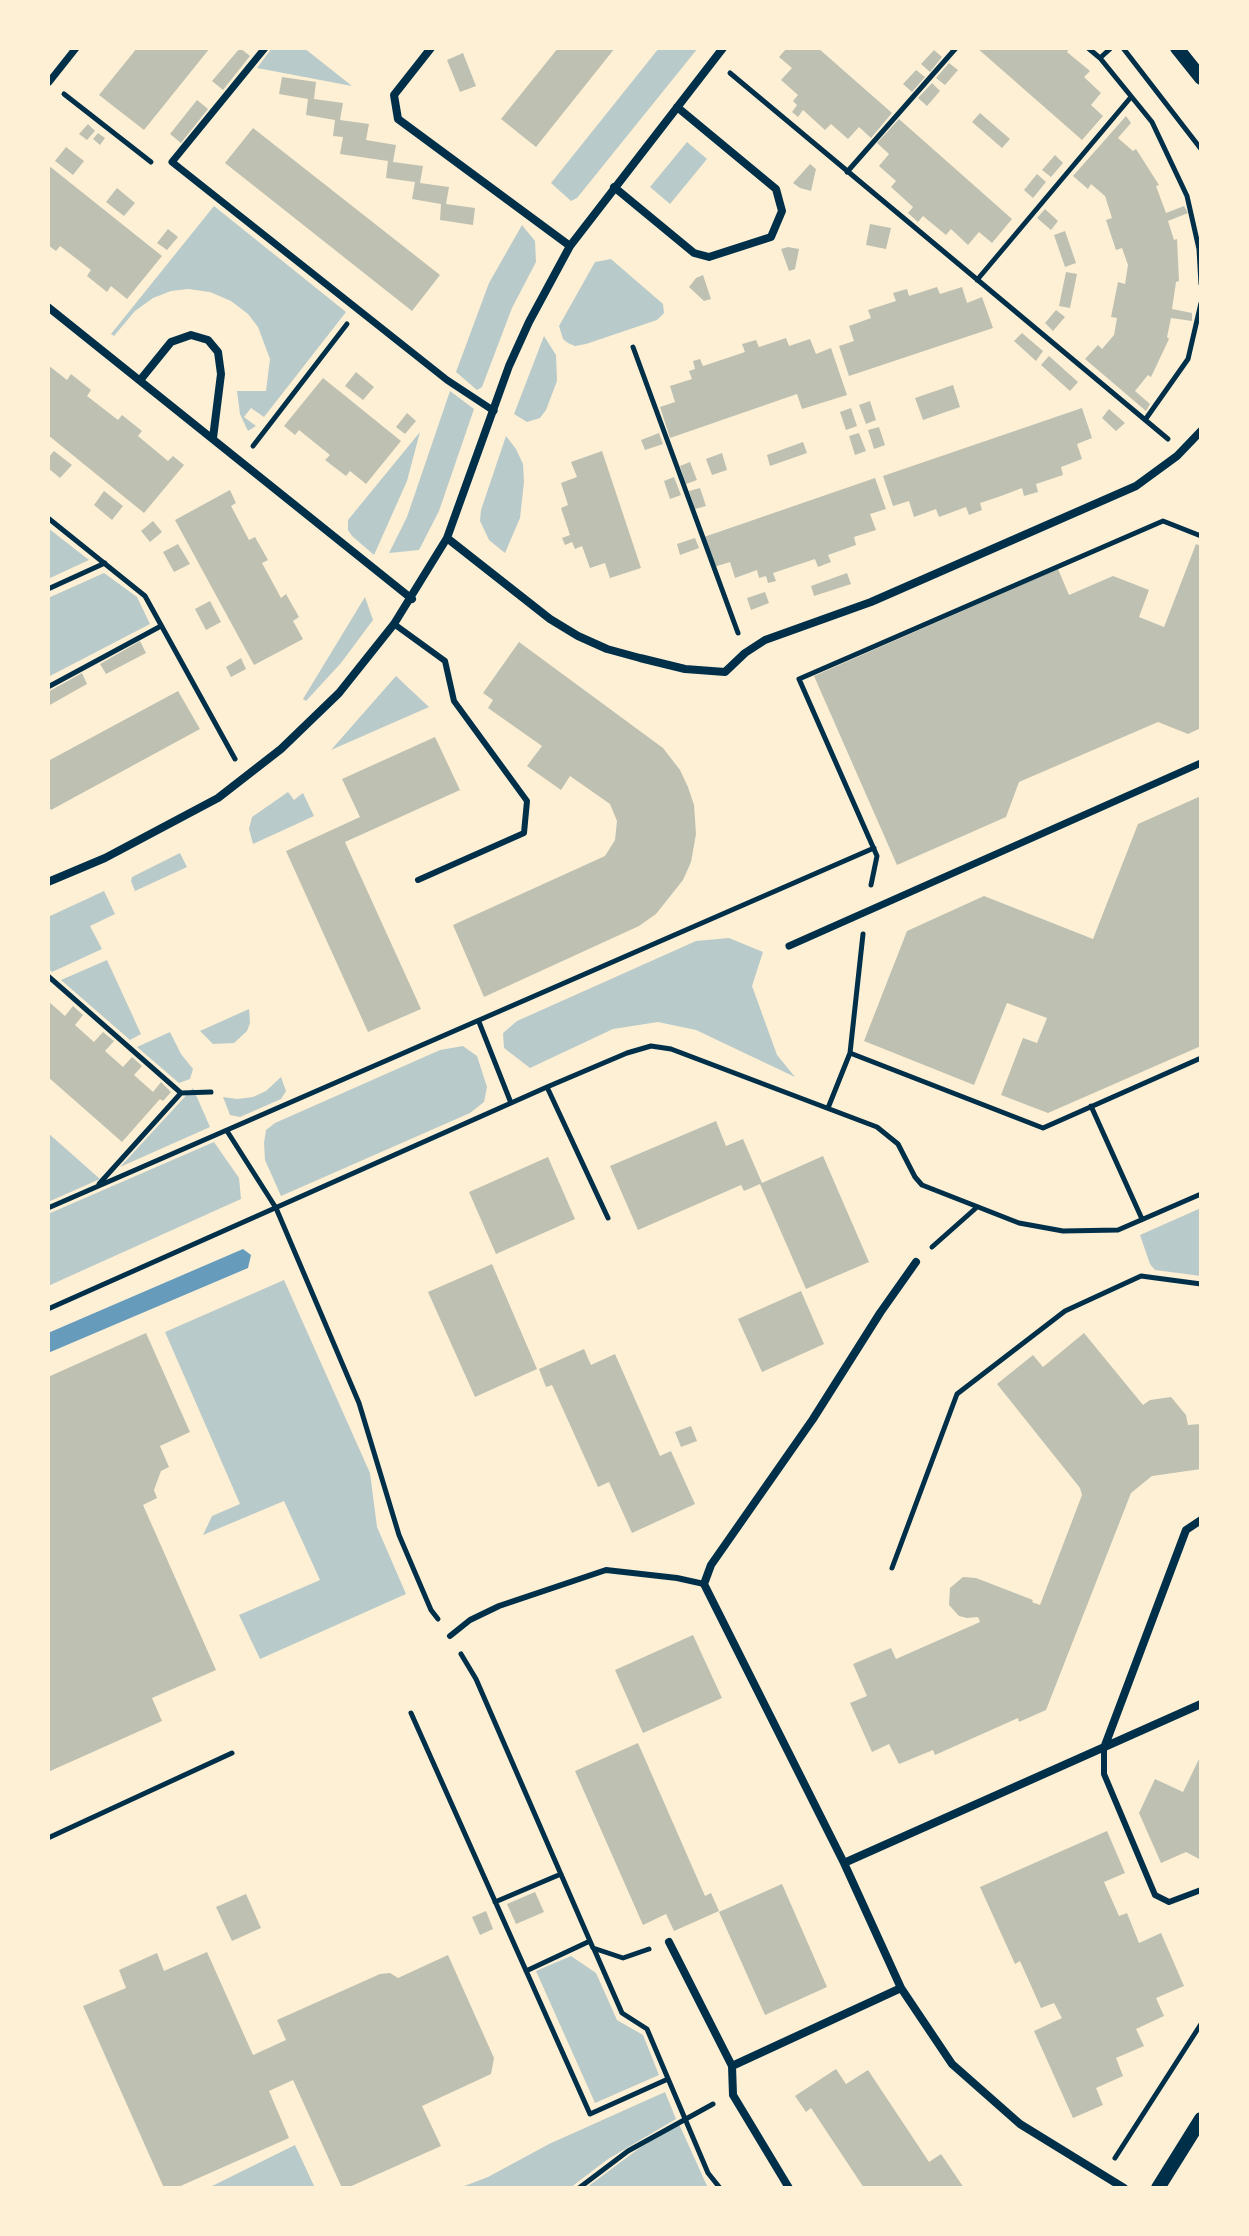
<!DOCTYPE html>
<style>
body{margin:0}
#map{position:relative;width:1249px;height:2236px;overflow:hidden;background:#fdf0d5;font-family:"PT Sans Narrow",sans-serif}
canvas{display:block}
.frame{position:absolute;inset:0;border:50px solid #fdf0d5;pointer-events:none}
</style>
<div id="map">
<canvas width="1249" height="2236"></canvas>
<div class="frame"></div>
</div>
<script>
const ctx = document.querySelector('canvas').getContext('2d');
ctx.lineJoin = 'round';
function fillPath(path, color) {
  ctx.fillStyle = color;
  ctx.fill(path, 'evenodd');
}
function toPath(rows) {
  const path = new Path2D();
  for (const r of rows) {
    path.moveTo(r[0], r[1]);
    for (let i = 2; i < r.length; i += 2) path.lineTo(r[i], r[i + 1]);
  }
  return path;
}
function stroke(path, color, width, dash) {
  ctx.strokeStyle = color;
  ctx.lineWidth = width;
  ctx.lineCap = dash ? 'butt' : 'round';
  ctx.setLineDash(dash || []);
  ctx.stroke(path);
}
const green = toPath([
 [272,48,304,48,352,86,257,68],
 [659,48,698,48,577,198,571,201,551,183],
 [687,142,707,159,670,204,650,187],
 [214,206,346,312,264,417,251,408,244,417,256,426,248,431,240,414,237,391,266,391,270,359,258,327,248,314,231,301,210,292,188,289,171,291,153,298,135,311,114,336,111,334],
 [522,225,535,241,536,262,512,308,482,387,477,390,456,372,489,283],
 [611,259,663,304,664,313,657,320,586,344,575,346,568,343,563,339,559,326,595,262],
 [544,336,556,355,557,381,546,410,540,418,527,422,514,414],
 [450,391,474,409,439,511,419,550,389,553,407,517],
 [420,432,407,481,374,555,352,536,348,530,348,520],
 [506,436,516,449,523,464,524,482,520,518,505,553,489,540,480,521,481,510],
 [48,528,89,560,48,579],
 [104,573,137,597,150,624,48,677,48,598],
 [365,597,373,620,341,663,306,701,303,699],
 [396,676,429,707,331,750],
 [288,792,294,800,303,793,314,816,253,844,249,829,252,817],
 [180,853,187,867,135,891,131,881,132,877],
 [104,891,115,914,90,926,102,949,52,972,48,968,48,917],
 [729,938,763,952,752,986,777,1055,795,1077,696,1030,658,1022,613,1029,530,1068,504,1048,503,1033,517,1021,696,941],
 [107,960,141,1034,130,1040,61,980],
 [249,1009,250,1023,247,1031,234,1043,213,1044,200,1031],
 [170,1032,181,1054,193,1069,190,1079,179,1083,137,1047],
 [463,1046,477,1056,487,1087,484,1102,470,1113,281,1196,265,1160,264,1143,266,1130,275,1123,440,1050],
 [281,1077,286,1091,281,1099,240,1117,230,1115,223,1097,237,1099,253,1097,266,1091],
 [193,1088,210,1127,120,1167],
 [48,1133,100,1179,48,1202],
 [214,1142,239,1178,241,1199,48,1286,48,1214],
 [1201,1208,1201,1276,1155,1270,1150,1264,1140,1235],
 [284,1280,370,1473,377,1527,406,1594,260,1659,239,1615,320,1580,284,1501,203,1535,212,1516,240,1504,165,1332],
 [571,1956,596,1973,617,2020,643,2035,659,2075,595,2103,536,1971],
 [665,2092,676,2119,608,2159,570,2188,459,2188,488,2177,549,2144],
 [679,2124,708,2188,586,2188,641,2147],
 [295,2145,315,2188,208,2188]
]);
const water = toPath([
 [243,1249,251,1255,248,1268,48,1353,48,1333]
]);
const building = toPath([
 [137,48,210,48,144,130,99,95],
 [240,48,250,56,223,90,212,81],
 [558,48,615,48,536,147,501,119],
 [787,48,818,48,892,113,871,138,859,127,848,139,831,124,825,130,803,110,798,117,792,112,797,105,793,101,798,95,781,80,792,68,779,57],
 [977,48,1070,48,1067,52,1090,71,1084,77,1101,93,1091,105,1103,116,1082,140],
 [934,50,942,57,930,72,921,64],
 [463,53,476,86,460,92,447,60],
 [949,63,958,70,945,85,936,78],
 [916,70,925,77,912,92,903,84],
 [282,77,316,82,314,99,343,103,340,120,369,124,366,140,396,145,393,162,423,166,420,183,449,187,446,204,475,208,473,225,440,220,441,204,412,199,415,182,386,178,388,161,340,154,343,137,333,136,335,120,306,115,308,99,279,94],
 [932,83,940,91,927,106,918,98],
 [197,100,208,109,181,143,170,134],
 [980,113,1010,139,1002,148,972,122],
 [1126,116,1131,123,1118,138,1133,151,1136,149,1159,185,1156,186,1166,213,1184,206,1188,213,1168,221,1174,240,1177,239,1179,281,1176,282,1172,309,1192,313,1192,321,1171,318,1167,337,1169,339,1151,377,1148,375,1135,391,1150,404,1146,411,1085,359,1098,345,1102,349,1114,335,1117,318,1111,317,1118,282,1125,284,1128,265,1122,248,1116,250,1106,220,1112,218,1105,196,1091,184,1088,189,1073,176],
 [899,119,1012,219,992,243,979,232,968,245,951,229,946,235,923,216,918,222,908,213,913,207,891,187,896,181,879,166,889,154,877,143],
 [88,124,95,131,87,140,79,134],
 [253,128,440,275,412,311,225,163],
 [98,133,105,138,100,145,93,139],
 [66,147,84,161,73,175,55,161],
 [1055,155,1063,163,1051,177,1042,170],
 [810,164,816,169,811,191,800,188,793,183],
 [48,165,162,256,127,299,111,286,107,292,87,276,91,270,60,246,56,251,48,245],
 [1037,174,1046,182,1033,198,1024,190],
 [117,188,135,203,124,216,106,202],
 [1045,209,1058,221,1051,230,1037,218],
 [870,224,891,228,886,249,866,245],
 [168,229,178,237,167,250,157,243],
 [1065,231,1076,263,1065,267,1054,235],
 [788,247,799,249,795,269,789,271,781,249],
 [1066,272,1077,274,1070,308,1059,306],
 [703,275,711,299,704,301,689,287,696,278],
 [937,287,940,294,962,287,967,303,982,297,993,328,849,376,839,346,854,341,849,326,871,318,868,310,896,301,893,293,907,289,909,296],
 [1056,310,1065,317,1053,331,1045,323],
 [1022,333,1043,351,1036,361,1014,341],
 [786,338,789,346,810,339,816,354,831,348,847,395,802,409,797,394,670,438,660,407,675,402,670,386,692,379,689,371,695,369,693,361,700,359,703,366,745,352,742,344,756,340,759,347],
 [1049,356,1078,382,1070,391,1041,365],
 [48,365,67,380,71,374,91,390,87,396,118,420,122,415,142,431,138,436,168,461,173,456,184,465,144,513,48,435],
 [356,372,374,387,363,400,345,386],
 [323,378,401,441,366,484,350,471,346,476,325,460,330,455,299,430,295,435,284,426],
 [953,385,960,407,923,420,915,398],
 [870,401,876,420,866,424,859,405],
 [851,408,857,426,846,430,840,412],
 [1082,408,1092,438,1077,444,1082,459,1061,467,1063,475,1036,484,1038,492,1024,496,1022,488,1001,496,980,503,982,510,969,515,966,507,939,517,936,509,914,517,909,501,893,506,883,476],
 [1109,409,1125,423,1116,431,1102,418],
 [407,413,416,421,405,434,396,427],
 [879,427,885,445,874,449,868,430],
 [659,433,663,444,645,450,641,440],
 [859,433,866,451,855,455,849,436],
 [803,442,807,453,770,466,767,455],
 [54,451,72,465,60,478,48,468,48,458],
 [602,451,641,568,610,578,605,563,590,568,582,546,575,549,572,542,565,545,562,538,570,535,561,508,568,505,561,483,577,477,571,462],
 [722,453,727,470,712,475,706,459],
 [690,462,697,480,686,484,680,466],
 [674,477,681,495,670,499,664,481],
 [875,478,886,509,870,514,876,530,854,537,856,545,828,555,831,562,818,567,815,559,773,573,776,581,768,583,766,576,759,578,757,570,735,578,730,562,714,567,704,537],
 [700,488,706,506,695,509,689,491],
 [230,490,236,503,231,506,249,540,255,537,268,560,262,563,281,598,286,594,299,617,293,621,303,639,254,665,175,520],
 [104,491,123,506,112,520,94,505],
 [153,521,162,532,150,542,141,531],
 [695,538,699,548,680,555,677,544],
 [178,544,190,564,174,572,163,552],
 [1196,544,1201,546,1201,728,1188,734,1158,722,1019,782,1006,817,897,865,814,676,1058,569,1069,595,1113,576,1149,590,1139,617,1164,627],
 [847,573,851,584,814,596,811,586],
 [765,592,769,603,751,610,747,598],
 [210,601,221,622,206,630,195,609],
 [140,641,146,653,106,674,100,664],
 [519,642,663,748,680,770,688,787,694,805,696,834,691,862,683,880,656,914,639,926,484,997,453,925,605,856,615,840,617,821,610,804,570,776,561,790,527,766,542,746,488,708,493,700,483,693],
 [241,658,246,669,231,677,226,667],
 [82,673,87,684,48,706,48,692],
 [178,691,200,729,51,810,48,805,48,761],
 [435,737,460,790,345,842,421,1009,368,1032,286,851,360,817,342,779],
 [1201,796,1201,1046,1048,1113,1001,1095,1023,1038,1037,1043,1047,1018,1007,1003,974,1085,864,1041,907,931,984,896,1093,939,1138,824],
 [48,1001,65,1016,73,1006,83,1015,75,1025,94,1042,103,1032,114,1041,105,1051,123,1067,132,1057,142,1066,134,1075,153,1092,161,1082,171,1092,163,1101,160,1099,122,1142,48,1077],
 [716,1121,726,1146,743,1139,762,1183,823,1156,869,1262,806,1289,760,1184,744,1191,741,1185,638,1230,610,1166],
 [548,1157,575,1219,496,1254,469,1192],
 [492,1264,537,1369,475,1397,428,1292],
 [801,1291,824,1344,762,1372,738,1319],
 [146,1333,190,1432,160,1446,169,1467,161,1471,154,1490,157,1498,143,1505,216,1670,152,1698,162,1721,48,1772,48,1377],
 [1084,1333,1143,1405,1150,1400,1171,1397,1186,1415,1188,1425,1201,1424,1201,1469,1152,1476,1131,1493,1046,1710,1019,1722,1018,1718,935,1755,933,1750,899,1764,889,1744,872,1752,850,1703,867,1696,853,1664,891,1648,896,1659,980,1622,978,1617,967,1618,959,1616,949,1605,950,1588,963,1577,976,1578,1033,1600,1032,1602,1040,1605,1082,1495,1080,1488,997,1384,1033,1355,1043,1367],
 [584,1349,591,1365,615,1354,660,1456,671,1451,695,1504,632,1533,609,1482,598,1487,552,1385,546,1387,539,1369],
 [691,1426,697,1441,681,1447,675,1432],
 [693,1635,722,1698,643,1733,615,1670],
 [638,1743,705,1896,711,1893,719,1911,674,1931,666,1914,643,1925,575,1771],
 [1199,1759,1201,1760,1201,1860,1186,1852,1161,1863,1139,1813,1155,1779,1183,1792],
 [1107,1831,1125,1873,1104,1882,1119,1916,1127,1913,1139,1943,1161,1933,1184,1986,1156,1998,1164,2016,1136,2029,1144,2046,1116,2058,1123,2076,1096,2088,1103,2105,1073,2118,1034,2031,1062,2018,1054,2003,1041,2008,1020,1961,1015,1964,980,1887],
 [782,1884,827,1987,765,2015,719,1912],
 [535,1892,544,1912,516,1924,507,1904],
 [246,1894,261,1928,232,1941,216,1907],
 [486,1911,493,1929,480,1935,472,1917],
 [207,1952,253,2055,286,2040,277,2020,380,1974,390,1973,398,1978,448,1955,494,2058,491,2074,422,2106,441,2146,347,2188,342,2188,293,2080,269,2091,289,2138,176,2188,164,2188,83,2006,126,1988,119,1970,157,1953,164,1971],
 [836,2069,846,2084,868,2070,929,2162,941,2154,964,2188,864,2188,811,2108,806,2112,795,2096]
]);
const path = toPath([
 [1088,48,1100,58,1152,122,1187,196,1199,249,1201,284],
 [1123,48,1201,149],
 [1100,58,1111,48],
 [730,73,1168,439],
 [64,94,151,162],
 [847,172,956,48],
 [977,280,1131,97],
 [633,347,738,633],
 [1145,420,1188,359,1201,303],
 [253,446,347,324],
 [48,518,145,596,235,759],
 [48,589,105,563],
 [48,687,161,626],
 [871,885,877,856,799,679,1163,521,1201,536],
 [863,934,850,1053,1043,1128,1201,1058],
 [48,976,181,1093,211,1092],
 [479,1022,511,1103],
 [547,1087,608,1218],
 [1091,1106,1142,1219],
 [828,1108,850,1053],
 [227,1131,276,1208,359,1403,399,1535,431,1610,438,1619],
 [99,1184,181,1093],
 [48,1208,874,848],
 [932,1247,976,1208],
 [48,1309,547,1087,627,1053,651,1046,671,1049,877,1127,898,1144,915,1177,922,1185,1019,1223,1063,1231,1118,1230,1201,1194],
 [892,1568,957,1394,1065,1311,1141,1276,1201,1284],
 [461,1654,476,1679,593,1948,623,1958,649,1949],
 [411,1713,590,2114,668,2079],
 [48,1838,232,1753],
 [495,1902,561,1874],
 [594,1949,622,2013,647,2029,708,2173,720,2188],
 [526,1971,590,1941],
 [1115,2158,1201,2024],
 [579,2188,628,2151,713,2104]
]);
const service = toPath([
 [394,624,445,661,454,701,527,801,524,833,418,880],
 [450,1636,470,1620,499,1606,606,1570,677,1578,704,1584],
 [1104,1748,1104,1774,1155,1895,1169,1902,1201,1890]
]);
const pedestrian = toPath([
 [265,48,172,162,447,380,494,411],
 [49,82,76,48],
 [789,946,1201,763]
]);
const minor = toPath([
 [431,48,394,95,398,119,570,246],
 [614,187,694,253,709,257,771,237,782,211,776,189,677,107],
 [48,307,412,599],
 [141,379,171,342,191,335,208,340,218,352,221,374,213,438],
 [447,538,550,619,578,636,607,649,640,658,685,669,725,672,745,653,765,640,871,602,1136,486,1177,456,1201,431],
 [48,882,105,858,218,798,281,749,339,693,394,624,447,538,509,366,529,322,570,246,723,48],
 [916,1262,880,1313,813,1419,711,1565,704,1584,844,1863,901,1988,952,2064,1020,2124,1124,2188],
 [1104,1748,1186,1530,1201,1520],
 [844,1863,1201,1704],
 [669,1942,732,2066,733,2095,789,2188],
 [732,2066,901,1988]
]);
const tertiary = toPath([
 [1177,48,1201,78],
 [1158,2188,1201,2119]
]);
fillPath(green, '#b9caca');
fillPath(water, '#669bbc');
fillPath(building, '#bec0b2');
stroke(path, '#003049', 5);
stroke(service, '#003049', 6);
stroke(pedestrian, '#003049', 7);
stroke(minor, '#003049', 8);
stroke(tertiary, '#003049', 14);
</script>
